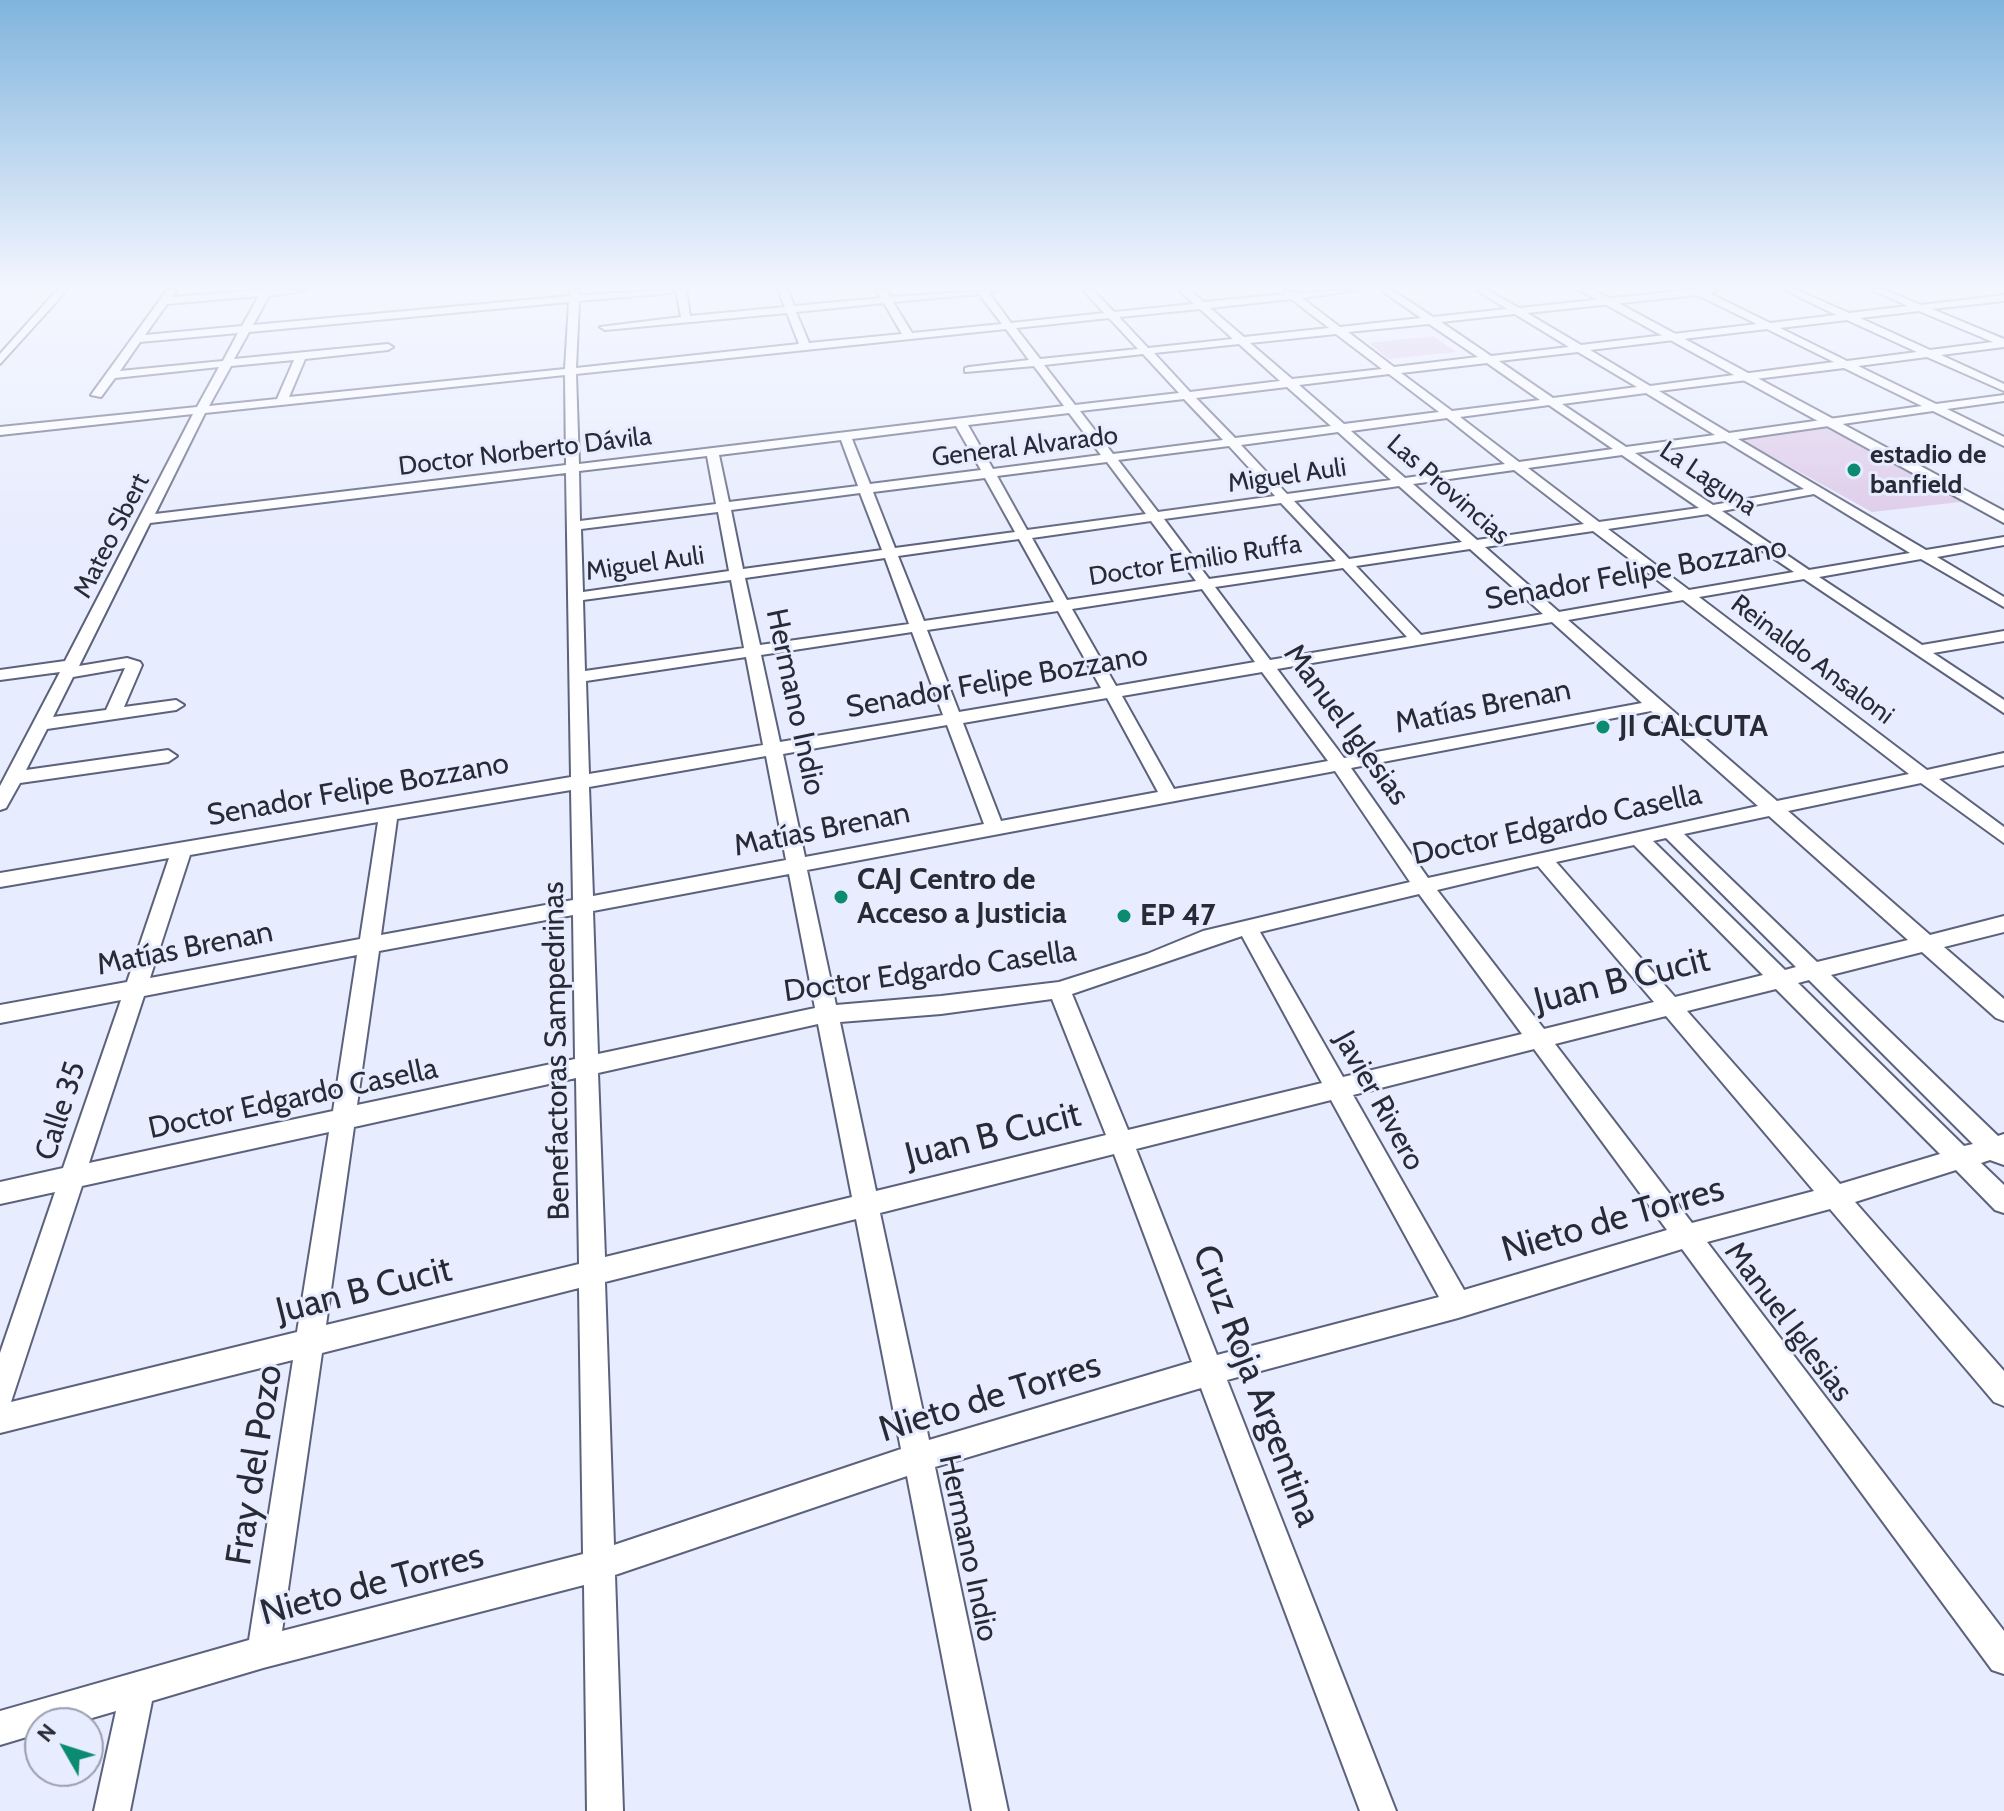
<!DOCTYPE html>
<meta charset="utf-8">
<style>
body{margin:0}
#map{position:relative;width:2004px;height:1811px;overflow:hidden;background:#e7ecfe;font-family:Cabin,sans-serif}
canvas{display:block}
.north{position:absolute;left:24px;top:1707px;width:80px;height:80px;box-sizing:border-box;background:#e7ecfe;border:2px solid #9b9fae;border-radius:50%;rotate:309deg;font-size:22px;font-weight:700;line-height:32px;text-align:center;color:#282b36}
.north::after{content:'';display:block;margin:auto;width:28px;height:36px;background:#0b8b70;clip-path:polygon(50% 0,100% 100%,50% 72%,0 100%)}
</style>
<div id="map">
<canvas width="2004" height="1811"></canvas>
<div class="north">N</div>
</div>
<script>
const ctx = document.querySelector('canvas').getContext('2d');
ctx.lineJoin = 'round';
function fillPath(path, color) {
  ctx.fillStyle = color;
  ctx.fill(path, 'evenodd');
}
function toPath(rows) {
  const path = new Path2D();
  for (const r of rows) {
    path.moveTo(r[0], r[1]);
    for (let i = 2; i < r.length; i += 2) path.lineTo(r[i], r[i + 1]);
  }
  return path;
}
function stroke(path, color, width, dash) {
  ctx.strokeStyle = color;
  ctx.lineWidth = width;
  ctx.lineCap = dash ? 'butt' : 'round';
  ctx.setLineDash(dash || []);
  ctx.stroke(path);
}
function drawText(font, color, halo, rows, align = 'center') {
  ctx.font = font + ' Cabin,sans-serif';
  ctx.lineWidth = 6;
  ctx.setLineDash([]);
  ctx.textBaseline = 'middle';
  ctx.strokeStyle = halo;
  ctx.fillStyle = color;
  for (const [text, x, y, turn = 0] of rows) {
    ctx.save();
    ctx.translate(x, y);
    ctx.rotate((+turn || 0) * Math.PI / 180);
    ctx.textAlign = isNaN(turn) ? turn : align;
    if (halo) ctx.strokeText(text, 0, 0);
    ctx.fillText(text, 0, 0);
    ctx.restore();
  }
}
const green = toPath([
 [1433,336,1456,352,1389,359,1369,343],
 [1824,423,1969,501,1872,512,1740,439]
]);
const minor = toPath([
 [57,290,67,290,0,364,0,354,57,290],
 [167,290,177,290,172,297,262,290,307,290,269,296,253,325,570,296,570,290,580,290,579,295,675,290,670,293,579,301,576,368,799,344,787,313,605,330,600,327,681,317,676,290,686,290,690,316,785,307,778,290,788,290,794,306,881,298,876,290,886,290,890,297,999,290,989,293,1011,323,1104,313,1083,290,1093,290,1114,312,1194,304,1179,290,1189,290,1204,302,1285,294,1285,290,1295,293,1357,290,1302,298,1340,327,1421,318,1381,290,1392,290,1433,317,1507,309,1477,290,1488,290,1519,308,1688,290,1718,290,1709,293,1770,323,1836,315,1785,290,1797,290,1849,313,1908,306,1872,290,1885,290,1921,305,2004,295,2004,301,1932,309,2004,339,2004,347,1941,355,2004,384,2004,391,1927,357,1858,366,1936,404,2004,395,2004,401,1947,409,2004,437,2004,446,1933,411,1738,439,1926,550,2004,537,2004,545,1937,557,2004,597,2004,607,1921,559,1819,577,1922,645,2004,631,2004,641,1933,653,2004,700,2004,713,1804,579,1699,597,1927,770,2004,753,2004,765,1939,779,2004,827,2004,843,1921,783,1788,811,1930,935,2004,916,2004,932,1944,947,2004,999,2004,1021,1996,1018,1922,952,1831,975,1998,1136,2004,1134,2004,1165,1990,1160,1981,1163,2004,1185,2004,1213,1995,1210,1956,1170,1855,1202,2004,1371,2004,1406,1994,1402,1830,1209,1707,1242,2004,1631,2004,1674,1992,1670,1682,1249,1458,1318,1227,1380,1396,1811,1360,1811,1201,1388,935,1467,1008,1811,972,1811,907,1476,615,1575,623,1811,587,1811,584,1585,263,1668,152,1701,130,1811,94,1811,116,1711,75,1723,40,1723,40,1733,0,1745,0,1711,249,1640,293,1360,0,1433,0,1353,55,1192,0,1204,0,1182,63,1168,121,1000,0,1023,0,1005,127,982,169,858,0,887,0,873,571,777,566,473,150,523,79,666,127,658,140,662,142,665,124,707,176,700,184,705,176,710,47,729,26,770,168,750,177,756,168,762,20,783,6,808,0,810,0,786,60,672,0,680,0,670,65,661,193,414,0,435,0,427,197,407,219,367,115,378,101,397,91,395,167,290],
 [979,294,1002,324,912,333,893,302,979,294],
 [1697,295,1757,324,1581,345,1527,313,1697,295],
 [259,296,242,326,145,335,167,304,259,296],
 [1291,299,1329,328,1244,337,1210,308,1291,299],
 [569,302,565,369,289,397,305,359,388,350,393,347,388,344,234,359,249,332,569,302],
 [884,303,902,334,809,343,796,312,884,303],
 [1200,309,1233,339,1148,348,1119,317,1200,309],
 [1919,311,1993,342,1930,350,1860,318,1919,311],
 [1515,314,1569,347,1491,356,1441,322,1515,314],
 [1109,318,1138,349,1040,359,1016,328,1109,318],
 [1847,320,1917,352,1847,361,1780,328,1847,320],
 [1429,324,1478,357,1394,367,1348,332,1429,324],
 [1006,329,1029,360,969,367,965,368,965,372,1034,366,1064,406,579,464,576,374,1006,329],
 [1767,329,1834,362,1650,386,1590,350,1767,329],
 [238,333,223,361,120,371,140,342,238,333],
 [1336,334,1382,369,1292,379,1250,343,1336,334],
 [1239,344,1280,381,1190,392,1154,353,1239,344],
 [1578,352,1637,387,1553,398,1499,361,1578,352],
 [1143,354,1179,393,1075,405,1044,365,1143,354],
 [294,360,277,399,209,406,231,366,294,360],
 [1487,363,1540,400,1452,411,1401,373,1487,363],
 [1844,368,1922,406,1729,433,1659,391,1844,368],
 [1389,374,1439,412,1344,424,1299,385,1389,374],
 [565,375,566,465,155,514,205,413,565,375],
 [1287,387,1331,426,1235,438,1196,398,1287,387],
 [1646,393,1715,435,1626,447,1562,404,1646,393],
 [1184,399,1223,440,1113,454,1080,411,1184,399],
 [1549,405,1613,449,1519,462,1460,417,1549,405],
 [1069,413,1101,455,993,469,968,425,1069,413],
 [1447,418,1505,464,1405,478,1351,431,1447,418],
 [956,426,981,470,870,484,852,439,956,426],
 [1338,432,1391,480,1287,494,1241,445,1338,432],
 [841,440,858,486,729,502,719,455,841,440],
 [1725,441,1804,489,1713,505,1635,453,1725,441],
 [1229,446,1275,496,1158,512,1118,460,1229,446],
 [1622,455,1699,508,1599,522,1528,468,1622,455],
 [707,456,716,504,580,521,579,471,707,456],
 [1107,462,1146,514,1027,530,997,476,1107,462],
 [1514,470,1584,524,1477,540,1413,484,1514,470],
 [985,478,1015,532,895,548,873,492,985,478],
 [1399,486,1462,542,1349,559,1294,501,1399,486],
 [860,493,882,550,743,569,731,510,860,493],
 [1814,494,1910,553,1809,570,1722,511,1814,494],
 [1281,503,1336,561,1209,579,1164,519,1281,503],
 [718,512,729,571,583,592,581,529,718,512],
 [1708,514,1794,572,1689,590,1608,529,1708,514],
 [1151,521,1196,581,1067,600,1032,538,1151,521],
 [1593,531,1673,592,1559,612,1485,547,1593,531],
 [1019,539,1054,602,924,621,898,556,1019,539],
 [1470,549,1543,614,1421,635,1356,566,1470,549],
 [885,558,909,624,760,645,745,578,885,558],
 [1343,568,1407,637,1270,660,1215,587,1343,568],
 [731,580,744,648,585,671,583,600,731,580],
 [1202,589,1255,662,1116,686,1072,609,1202,589],
 [1683,600,1909,774,1777,801,1568,620,1683,600],
 [1058,611,1101,688,959,712,927,630,1058,611],
 [1552,622,1642,703,1344,758,1277,669,1552,622],
 [912,632,943,715,780,742,761,655,912,632],
 [746,657,763,745,589,774,586,681,746,657],
 [125,668,106,710,53,717,73,677,125,668],
 [1262,672,1328,761,1174,789,1122,696,1262,672],
 [1107,698,1158,792,1001,821,963,723,1107,698],
 [1651,711,1758,806,1428,878,1351,768,1651,711],
 [947,725,984,824,805,857,783,754,947,725],
 [766,756,786,860,593,896,589,787,766,756],
 [1335,771,1410,882,1203,931,1147,954,1059,982,941,996,836,1005,807,870,1335,771],
 [571,790,573,900,381,935,397,819,571,790],
 [1769,816,1908,940,1817,962,1684,834,1769,816],
 [378,822,360,939,150,978,190,855,378,822],
 [1666,838,1796,967,1785,970,1653,841,1666,838],
 [1634,845,1763,975,1675,997,1556,862,1634,845],
 [1538,866,1654,1002,1544,1029,1437,890,1538,866],
 [789,874,815,1008,598,1054,593,911,789,874],
 [1419,894,1522,1034,1343,1077,1260,932,1419,894],
 [573,915,575,1059,357,1105,379,951,573,915],
 [1242,936,1322,1083,1128,1130,1072,994,1242,936],
 [357,955,333,1111,89,1163,144,996,357,955],
 [1809,980,1973,1144,1964,1146,1798,983,1809,980],
 [1776,989,1940,1154,1840,1184,1687,1011,1776,989],
 [1052,999,1106,1135,876,1191,840,1022,941,1014,1052,999],
 [1666,1016,1814,1191,1692,1223,1555,1044,1666,1016],
 [818,1024,852,1197,605,1257,598,1073,818,1024],
 [1534,1049,1667,1230,1464,1290,1353,1095,1534,1049],
 [576,1078,579,1264,326,1325,354,1127,576,1078],
 [1331,1100,1439,1297,1217,1355,1136,1149,1331,1100],
 [329,1132,297,1332,11,1402,82,1186,329,1132],
 [1114,1154,1192,1362,929,1440,880,1213,1114,1154],
 [856,1219,901,1449,614,1545,605,1282,856,1219],
 [579,1288,583,1554,282,1631,322,1353,579,1288]
]);
const secondary = toPath([
 [1579,290,1594,290,2004,511,2004,523,1579,290]
]);
const markers = [
 [1854,470,8,"#0b8b70"],
 [1603,727,8,"#0b8b70"],
 [841,897,8,"#0b8b70"],
 [1124,916,8,"#0b8b70"]
];
const farStreetnames = [
 ["General Alvarado",1025,447,-7],
 ["Doctor Norberto Dávila",525,452,-7],
 ["Miguel Auli",1287,476,-8],
 ["La Laguna",1708,479,34],
 ["Las Provincias",1448,490,41],
 ["Mateo Sbert",112,536,-63],
 ["Doctor Emilio Ruffa",1195,561,-9],
 ["Miguel Auli",645,564,-8],
 ["Reinaldo Ansaloni",1812,660,37]
];
const farPoinames = [
 ["estadio de",1870,455],
 ["banfield",1870,485]
];
const streetNames = [
 ["Senador Felipe Bozzano",1636,574,-10],
 ["Senador Felipe Bozzano",997,682,-10],
 ["Hermano Indio",795,702,78],
 ["Matías Brenan",1483,707,-11],
 ["Manuel Iglesias",1346,725,54],
 ["Senador Felipe Bozzano",358,790,-10],
 ["Doctor Edgardo Casella",1557,825,-12],
 ["Matías Brenan",822,830,-11],
 ["Matías Brenan",185,949,-11],
 ["Doctor Edgardo Casella",930,972,-8],
 ["Benefactoras Sampedrinas",557,1051,-91],
 ["Doctor Edgardo Casella",293,1099,-12],
 ["Javier Rivero",1379,1101,61],
 ["Calle 35",61,1111,-72],
 ["Manuel Iglesias",1788,1322,53],
 ["Hermano Indio",968,1548,78]
];
const poiNames = [
 ["JI CALCUTA",1619,727],
 ["CAJ Centro de",857,880],
 ["Acceso a Justicia",857,914],
 ["EP 47",1140,916]
];
const nearStreetnames = [
 ["Juan B Cucit",1622,981,-14],
 ["Juan B Cucit",993,1136,-14],
 ["Nieto de Torres",1613,1220,-16],
 ["Juan B Cucit",364,1291,-14],
 ["Cruz Roja Argentina",1256,1386,69],
 ["Nieto de Torres",990,1398,-17],
 ["Fray del Pozo",255,1465,-81],
 ["Nieto de Torres",372,1585,-15]
];
fillPath(green, '#ddc9e8');
stroke(minor, '#5c627c', 4);
stroke(secondary, '#5c627c', 4);
fillPath(minor, '#fff');
fillPath(secondary, '#fff');
const sky = ctx.createLinearGradient(0, 0, 0, 543);
sky.addColorStop(0, '#80b4dd');
sky.addColorStop(0.53, '#f4f6ff');
sky.addColorStop(1, '#f4f6ff00');
ctx.fillStyle = sky;
ctx.fillRect(0, 0, 2004, 543);
for (const [x, y, r, color] of markers) {
  const dot = new Path2D();
  dot.arc(x, y, r, 0, 2 * Math.PI);
  ctx.fillStyle = color;
  ctx.fill(dot);
  stroke(dot, '#e7ecfe', 3);
}
drawText('26px', '#282b36', '#e7ecfe', farStreetnames);
drawText('bold 26px', '#282b36', '#e7ecfe', farPoinames, 'left');
drawText('30px', '#282b36', '#e7ecfe', streetNames);
drawText('bold 30px', '#282b36', '#e7ecfe', poiNames, 'left');
drawText('36px', '#282b36', '#e7ecfe', nearStreetnames);
</script>
